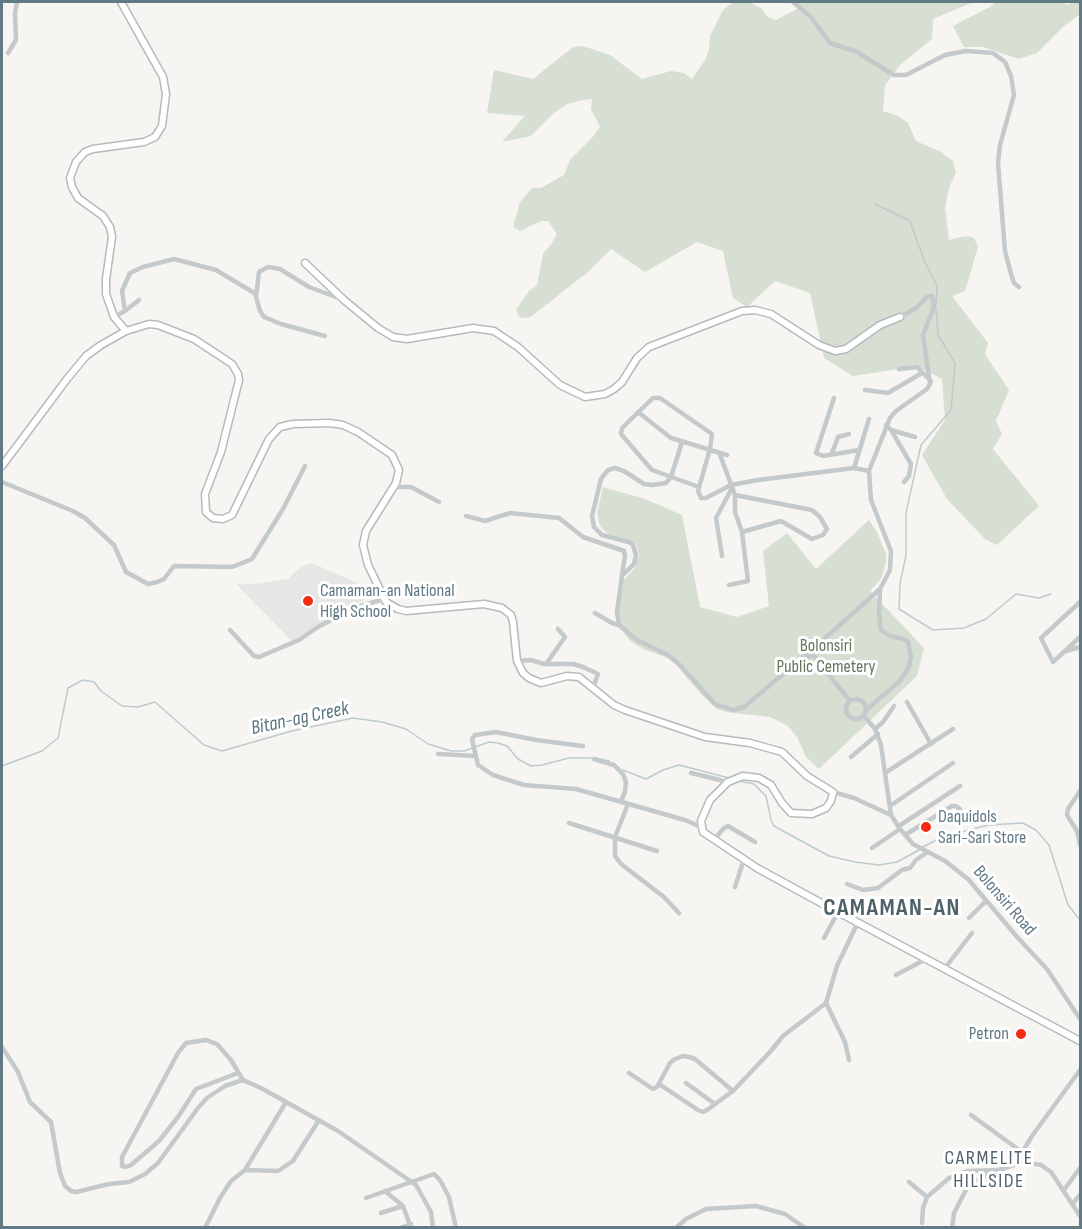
<!DOCTYPE html>
<style>
body{margin:0}
#map{position:relative;width:1082px;height:1229px;overflow:hidden;background:#f6f5f1;font-family:"Sofia Sans Condensed",sans-serif}
canvas{display:block}
.frame{position:absolute;inset:0;border:3px solid #617a85;pointer-events:none}
</style>
<div id="map">
<canvas width="1082" height="1229"></canvas>
<div class="frame"></div>
</div>
<script>
const ctx = document.querySelector('canvas').getContext('2d');
ctx.lineJoin = 'round';
function fillPath(path, color) {
  ctx.fillStyle = color;
  ctx.fill(path, 'evenodd');
}
function toPath(rows) {
  const path = new Path2D();
  for (const r of rows) {
    if (r.length === 3) {
      path.moveTo(r[0] + r[2], r[1]);
      path.arc(r[0], r[1], r[2], 0, 2 * Math.PI);
      continue;
    }
    path.moveTo(r[0], r[1]);
    for (let i = 2; i < r.length; i += 2) path.lineTo(r[i], r[i + 1]);
  }
  return path;
}
function stroke(path, color, width, dash) {
  ctx.strokeStyle = color;
  ctx.lineWidth = width;
  ctx.lineCap = dash ? 'butt' : 'round';
  ctx.setLineDash(dash || []);
  ctx.stroke(path);
}
function drawText(font, color, halo, rows, align = 'center') {
  ctx.font = font + ' "Sofia Sans Condensed",sans-serif';
  ctx.lineWidth = 6;
  ctx.setLineDash([]);
  ctx.textBaseline = 'middle';
  ctx.strokeStyle = halo;
  ctx.fillStyle = color;
  for (const [text, x, y, turn = 0] of rows) {
    ctx.save();
    ctx.translate(x, y);
    ctx.rotate((+turn || 0) * Math.PI / 180);
    ctx.textAlign = isNaN(turn) ? turn : align;
    if (halo) ctx.strokeText(text, 0, 0);
    ctx.fillText(text, 0, 0);
    ctx.restore();
  }
}
const built = toPath([
 [312,563,377,592,376,595,342,610,293,642,236,584,254,584,288,579,301,567]
]);
const green = toPath([
 [734,2,749,2,761,8,768,17,776,20,797,9,799,2,974,2,933,19,932,39,901,64,885,85,883,111,898,116,908,123,916,141,941,152,953,161,956,172,949,188,945,208,949,240,965,236,974,238,978,247,965,291,952,296,988,343,985,354,1009,390,996,421,1002,434,993,449,1039,506,997,545,985,539,947,499,922,455,945,420,942,379,917,366,853,376,824,358,810,293,775,281,747,307,733,298,723,251,697,242,645,272,611,249,589,271,532,316,527,318,519,317,516,310,529,291,537,285,543,254,552,243,557,234,548,221,541,221,520,231,513,227,520,202,532,188,541,188,564,175,570,160,592,138,600,127,591,109,592,99,583,100,567,104,554,113,531,136,502,142,525,116,487,113,494,70,533,79,573,47,583,46,610,55,642,79,671,71,684,73,692,79,705,60,709,50,710,36,723,10],
 [996,2,1062,2,1068,5,1071,2,1080,2,1080,14,1063,27,1037,53,1019,59,983,47,964,47,953,26,990,7],
 [603,487,645,499,682,515,700,607,737,617,769,606,763,551,787,533,816,569,869,520,877,532,886,554,886,563,881,579,870,591,924,648,917,676,819,769,806,757,797,737,788,726,770,717,726,712,717,709,702,695,671,659,645,650,630,641,618,624,623,581,635,568,639,555,636,544,627,539,609,535,600,526,597,513]
]);
const stream = toPath([
 [875,204,910,221,924,260,937,286,936,304],
 [936,309,938,335,955,363,951,410,921,445,906,513,906,555,900,584,899,609,933,630,964,628,986,619,1016,594,1039,598,1051,594],
 [596,758,609,761],
 [2,766,42,751,58,738,68,688,83,680,94,682,101,691,122,706,138,707,155,702,204,745,222,751,292,731,353,718,382,722,406,729,428,744,451,751,464,751,489,742,498,743,507,746,518,759,531,766,542,765,569,758,591,758],
 [623,770,646,779,663,770,679,765,729,778],
 [739,781,754,784,766,796,771,820,774,826,829,856,855,862,879,865,897,862,919,850],
 [923,847,942,837,988,825,1023,823,1036,830,1049,845,1068,905,1080,920]
]);
const street = toPath([
 [793,2,811,17,830,43,857,52,894,75,906,75,945,55,966,51,993,53,1005,62,1011,76,1014,95,1000,145,998,163,1005,251,1011,274,1014,283,1019,287],
 [8,53,16,40,15,13,17,2],
 [125,311,139,300],
 [114,317,125,311,122,291,130,273,143,267,174,259,216,270,256,294],
 [325,336,281,324,264,317,260,311,256,297,259,272,268,267,280,269,309,287,344,300],
 [899,369,917,367,931,381],
 [865,390,888,393,922,373],
 [834,398,816,453,823,456,859,450],
 [638,412,671,438,727,455],
 [886,425,891,430,911,464,909,476,904,482],
 [891,430,915,437],
 [682,442,671,477,666,483,652,485,644,484,624,471,615,468,608,470,601,479,592,516,594,527,602,535,629,542,633,545,636,555,634,564,622,576,617,612,619,625,637,640,668,655,681,666,715,704,733,710,744,707,806,655],
 [719,452,735,495,735,512,742,532,748,581,729,585],
 [832,453,838,437,849,434],
 [854,468,869,419],
 [2,482,73,511,85,518,114,545,126,572,148,584,157,582,164,579,174,566,232,567,252,559,283,509,305,466],
 [394,487,411,487,439,502],
 [699,487,652,470,621,434,622,428,653,398,660,398,712,434,710,449,698,491,701,498,706,498,731,485,758,480,854,468,869,471],
 [735,495,812,510,820,517,827,529,823,535,812,539,781,521,742,532],
 [466,516,485,521,510,513,559,518,583,537,624,551,625,556,622,575],
 [722,556,716,518,732,488],
 [1080,602,1041,638,1053,662,1080,637],
 [595,613,612,623,619,625],
 [230,630,254,656,259,657,299,640,318,627,354,608,384,599],
 [809,652,4.5],
 [813,649,880,589,890,570,891,551,871,500,869,471,890,418,896,411,927,389,930,384,923,335,934,307,932,296,927,297,916,308,900,317],
 [1066,651,1080,647],
 [813,655,850,701],
 [517,661,531,660,544,664,573,664,583,667,598,674,593,688],
 [546,664,565,637,558,629],
 [856,709,10],
 [907,702,931,744],
 [866,710,900,681,909,667,911,657,908,642,904,639,890,636,881,630,879,615,880,589],
 [864,716,875,729,881,745,891,815,900,829,913,844,945,861,968,879,1018,938,1047,969,1080,1019],
 [875,729,883,722,894,706],
 [583,746,536,740,496,732,475,735,472,739,478,765,493,775,524,785,576,789,685,820,701,827],
 [438,754,476,756],
 [851,757,878,734],
 [594,759,614,765,623,774,626,782,625,792,621,801],
 [691,773,720,780,726,783],
 [885,773,953,729],
 [1080,791,1068,809,1067,815,1077,831,1080,845],
 [833,792,854,798,891,815],
 [628,804,615,837,615,856,621,864,664,897,679,913],
 [890,806,953,763],
 [569,823,657,851],
 [899,826,960,786],
 [905,835,952,806,956,806,960,809],
 [714,840,723,829,728,826,755,842],
 [872,848,900,829],
 [847,884,863,890,878,888,902,870,910,868,916,860,928,852],
 [735,887,744,859],
 [969,918,986,901],
 [824,938,838,912],
 [945,968,972,933],
 [896,975,926,959],
 [2,1047,18,1072,30,1102,51,1122,60,1173,65,1186,71,1191,76,1192,109,1184,129,1182,145,1174,158,1163,198,1108,207,1098,225,1086,243,1080,261,1088,338,1131,416,1185,431,1212,433,1228],
 [849,1060,845,1042,826,1003,837,966,858,922],
 [1080,1070,1032,1136,1020,1156,1023,1162,1041,1165,1051,1172,1080,1216],
 [238,1073,196,1089,178,1117,159,1141,131,1165,126,1167,122,1166,122,1157,178,1053,186,1043,206,1040,217,1044,231,1060,243,1080],
 [629,1073,653,1089,657,1087,670,1063,675,1059,683,1056,689,1057,695,1059,733,1091],
 [686,1083,715,1104],
 [659,1084,698,1110,703,1112,707,1110,733,1091,770,1052,783,1036,826,1003],
 [971,1115,1022,1152],
 [245,1170,278,1171,293,1161,319,1120],
 [909,1182,927,1197],
 [1064,1190,1080,1168],
 [385,1191,403,1206,411,1228],
 [366,1198,434,1174,440,1180,449,1197,456,1228],
 [1072,1204,1080,1195],
 [381,1213,403,1206],
 [922,1223,923,1208,927,1197,949,1178,967,1171,998,1170],
 [205,1228,220,1198,231,1181,245,1170,286,1102],
 [400,1228,411,1224],
 [676,1228,686,1219,706,1209,756,1206,785,1214,805,1228],
 [952,1228,954,1213,968,1186,990,1173,1023,1162]
]);
const secondary = toPath([
 [121,2,163,77,166,94,162,126,155,137,144,142,93,149,85,152,76,162,70,178,72,187,78,198,103,216,110,227,112,237,106,279,106,294,114,317,126,331],
 [305,263,344,300,378,328,393,337,407,339,473,328,494,331,518,347,560,385,585,397,605,394,614,389,622,382,637,358,649,347,742,311,755,310,771,314,819,345,835,351,846,349,880,325,900,317],
 [2,466,67,379,86,356,101,345,126,331,149,324,158,325,194,339,232,364,238,374,239,380,221,452,205,494,206,512,213,518,223,519,232,515,269,439,280,427,293,424,329,423,343,425,358,432,392,455,399,470,396,483,366,531,363,545,368,565,386,602,398,609,406,611,484,604,502,608,511,615,513,622,517,661,523,673,529,678,541,683,567,676,579,677,614,705,625,710,705,737,750,743,782,752,807,776,833,792,831,801,826,808,812,814,791,813,782,803,771,785,759,778,743,776,728,782,710,800,701,821,703,832,757,868,823,904,1080,1041]
]);
const markers = [
 [308,601,6,"#f52a12"],
 [926,827,6,"#f52a12"],
 [1021,1034,6,"#f52a12"]
];
const poiNames = [
 ["Camaman-an National",320,591],
 ["High School",320,612],
 ["Daquidols",938,817],
 ["Sari-Sari Store",938,838],
 ["Petron",1009,1034,"right"]
];
const parkNames = [
 ["Bolonsiri",826,646],
 ["Public Cemetery",826,667]
];
const streetNames = [
 ["Bolonsiri Road",1004,901,49]
];
const waterNames = [
 ["Bitan-ag Creek",300,719,-12]
];
const neighbourhoodNames = [
 ["CARMELITE",989,1159],
 ["HILLSIDE",989,1182]
];
const districtNames = [
 ["CAMAMAN-AN",892,909]
];
fillPath(built, '#e6e7e5');
fillPath(green, '#d7ded2');
stroke(stream, '#bdcbcf', 1.5);
stroke(secondary, '#b4bbbe', 9);
stroke(street, '#c4c9cb', 4.5);
stroke(secondary, '#fff', 6);
for (const [x, y, r, color] of markers) {
  const dot = new Path2D();
  dot.arc(x, y, r, 0, 2 * Math.PI);
  ctx.fillStyle = color;
  ctx.fill(dot);
  stroke(dot, '#fff', 2);
}
drawText('18px', '#617a85', '#fff', poiNames, 'left');
drawText('18px', '#66775d', '#fff', parkNames);
drawText('18px', '#617a85', '#fff', streetNames);
drawText('italic 20px', '#58767c', '#fff', waterNames);
ctx.letterSpacing = '1.5px';
drawText('20px', '#50616a', '#fff', neighbourhoodNames);
ctx.letterSpacing = '0px';
ctx.letterSpacing = '1.5px';
drawText('bold 24px', '#50616a', '#fff', districtNames);
ctx.letterSpacing = '0px';
</script>
